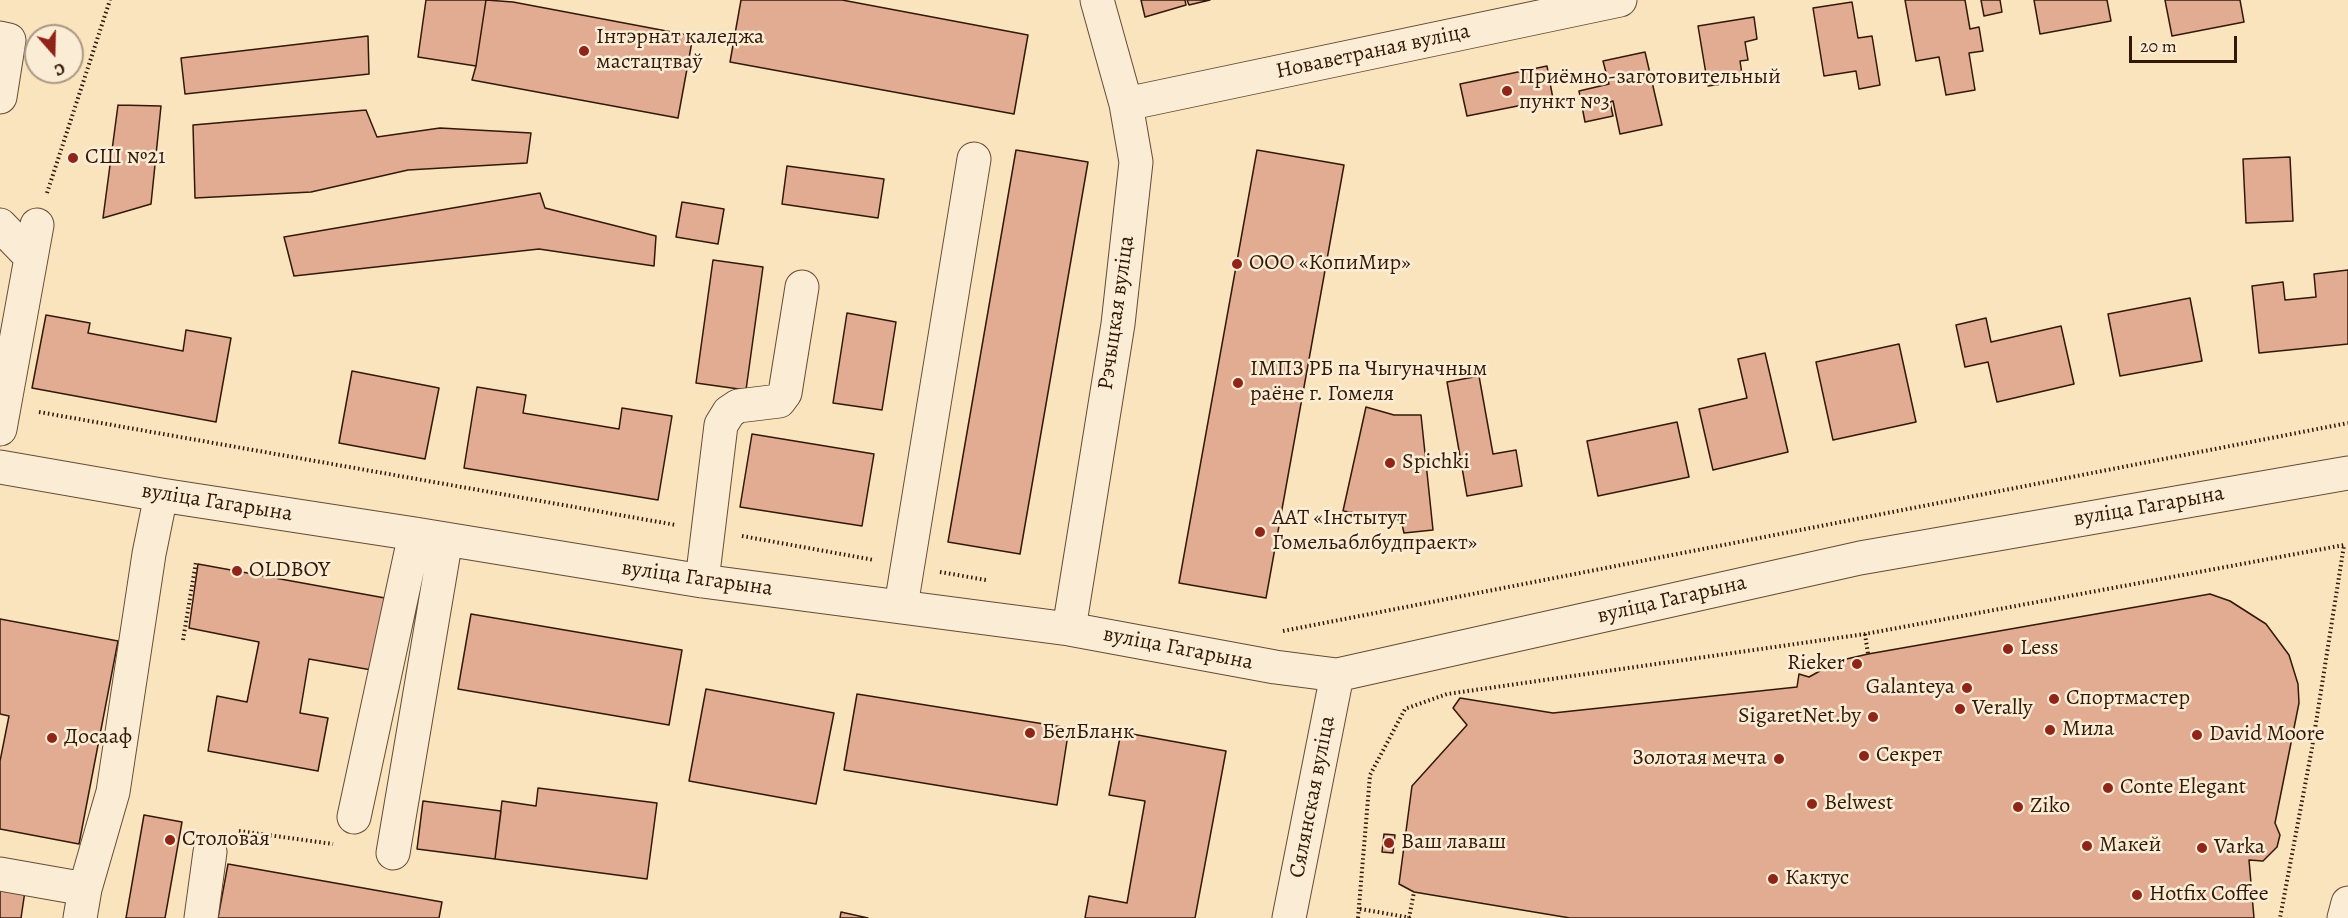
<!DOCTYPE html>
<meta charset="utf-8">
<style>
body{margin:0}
#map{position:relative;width:2348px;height:918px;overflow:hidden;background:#f9e4be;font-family:Alegreya,serif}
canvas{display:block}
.north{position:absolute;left:24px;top:24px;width:60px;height:60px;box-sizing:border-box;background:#fbedd5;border:2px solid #ab9883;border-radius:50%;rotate:160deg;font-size:16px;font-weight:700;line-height:24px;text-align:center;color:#331808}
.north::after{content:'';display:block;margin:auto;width:21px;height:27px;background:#8f2418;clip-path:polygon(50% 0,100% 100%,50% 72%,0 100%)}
.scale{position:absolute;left:2129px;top:36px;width:108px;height:27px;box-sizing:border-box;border:3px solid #331808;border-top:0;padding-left:8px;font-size:18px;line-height:21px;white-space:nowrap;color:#331808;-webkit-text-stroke:4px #fbedd5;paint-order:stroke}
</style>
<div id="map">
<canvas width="2348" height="918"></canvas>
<div class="north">С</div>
<div class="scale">20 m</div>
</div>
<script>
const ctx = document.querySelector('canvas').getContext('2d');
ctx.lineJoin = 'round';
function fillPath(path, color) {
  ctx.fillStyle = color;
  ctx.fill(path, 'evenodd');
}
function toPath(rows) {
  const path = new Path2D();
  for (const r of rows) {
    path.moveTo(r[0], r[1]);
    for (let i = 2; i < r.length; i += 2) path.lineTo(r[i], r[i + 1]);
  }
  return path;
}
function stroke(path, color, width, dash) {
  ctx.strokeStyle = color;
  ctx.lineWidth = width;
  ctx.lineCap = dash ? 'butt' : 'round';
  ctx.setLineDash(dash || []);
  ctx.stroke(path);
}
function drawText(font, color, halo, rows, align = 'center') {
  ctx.font = font + ' Alegreya,serif';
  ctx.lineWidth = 5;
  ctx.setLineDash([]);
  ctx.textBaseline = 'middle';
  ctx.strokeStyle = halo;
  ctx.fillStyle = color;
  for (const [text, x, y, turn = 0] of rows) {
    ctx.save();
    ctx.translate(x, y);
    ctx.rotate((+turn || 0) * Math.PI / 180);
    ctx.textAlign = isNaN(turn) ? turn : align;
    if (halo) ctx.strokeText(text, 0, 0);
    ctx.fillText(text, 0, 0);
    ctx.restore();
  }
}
const building = toPath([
 [426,0,486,0,476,66,418,57,426,0],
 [486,0,513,2,693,36,678,118,472,80,476,66,486,0],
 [741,0,842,0,1028,35,1014,114,730,62,741,0],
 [1141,0,1185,0,1186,5,1145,17,1141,0],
 [1187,0,1210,0,1189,5,1187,0],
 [1905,0,1965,0,1970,29,1979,27,1983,51,1969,53,1975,90,1946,95,1939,57,1916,61,1905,0],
 [1981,0,2000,0,2002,12,1984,16,1981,0],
 [2034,0,2107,0,2111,21,2040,34,2034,0],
 [2165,0,2240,0,2244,22,2172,36,2165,0],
 [1852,2,1858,38,1872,36,1880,85,1859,89,1856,71,1824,76,1813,8,1852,2],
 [1754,17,1757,39,1745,42,1748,60,1740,61,1743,81,1708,86,1698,26,1754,17],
 [368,36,369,74,185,94,181,58,368,36],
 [1645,52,1662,125,1620,134,1613,101,1610,102,1613,116,1585,122,1579,91,1609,84,1603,61,1645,52],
 [1547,66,1553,99,1467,116,1460,84,1547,66],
 [118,105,161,106,151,204,103,218,118,105],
 [366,110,377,137,440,128,531,133,527,163,408,170,311,192,195,198,193,125,366,110],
 [1016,150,1088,162,1020,554,948,542,1016,150],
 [1257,150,1344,165,1266,598,1179,583,1257,150],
 [2290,157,2293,221,2246,223,2243,159,2290,157],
 [787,166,884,179,878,218,782,204,787,166],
 [540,193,545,208,656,236,654,266,539,249,294,276,284,237,540,193],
 [682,202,724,209,718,244,676,237,682,202],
 [713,260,763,267,746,390,696,383,713,260],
 [2348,270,2348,344,2259,353,2252,286,2283,282,2285,300,2316,297,2314,274,2348,270],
 [2190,298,2202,361,2120,376,2108,314,2190,298],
 [847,313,896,322,882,410,833,403,847,313],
 [46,315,90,323,88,333,183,351,186,330,231,338,216,422,32,388,46,315],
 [1986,318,1991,342,2061,326,2074,384,1997,402,1988,362,1965,367,1956,325,1986,318],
 [1899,344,1916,422,1833,440,1816,362,1899,344],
 [1765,353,1788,452,1713,470,1699,409,1747,398,1738,359,1765,353],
 [352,371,439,388,425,459,339,443,352,371],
 [1479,376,1493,454,1516,450,1522,486,1467,496,1447,382,1479,376],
 [477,387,526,395,523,413,619,429,622,408,672,416,658,500,464,468,477,387],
 [1366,407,1394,415,1421,415,1433,530,1404,533,1401,520,1343,511,1366,407],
 [1677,422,1689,477,1598,496,1587,441,1677,422],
 [752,434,874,454,862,526,740,507,752,434],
 [198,564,396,600,383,672,309,659,300,713,328,718,318,771,208,751,217,696,247,702,259,642,189,628,198,564],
 [2210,594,2230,601,2266,624,2289,655,2298,684,2299,703,2275,823,2280,835,2277,847,2263,861,2249,860,2254,918,1570,918,1414,892,1399,884,1412,786,1467,725,1453,708,1460,698,1553,713,1797,687,1799,674,1809,677,1838,661,1868,654,2210,594],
 [471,614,682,650,669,725,458,689,471,614],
 [0,619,118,641,79,844,0,829,0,761,9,716,0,714,0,619],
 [706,689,834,713,816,804,689,781,706,689],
 [857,694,1069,728,1057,805,844,770,857,694],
 [1121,732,1226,751,1195,918,1085,918,1089,896,1127,903,1145,801,1109,795,1121,732],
 [538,788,657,803,647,879,495,859,502,801,536,806,538,788],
 [423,801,501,811,495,859,417,849,423,801],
 [144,815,182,822,165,918,126,918,144,815],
 [1384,834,1395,835,1393,853,1382,852,1384,834],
 [228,864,442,902,439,918,218,918,228,864],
 [0,887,25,891,21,918,0,918,0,887],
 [841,912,868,918,840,918,841,912]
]);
const path = toPath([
 [47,193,110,0],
 [39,412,676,525],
 [742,536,874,560],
 [940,572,986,580],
 [1283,631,2348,423],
 [1865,634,1868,654],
 [183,640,196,562],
 [239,831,333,844],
 [1360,909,1412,918],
 [1358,918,1370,775,1405,709,1447,694,1865,634,2344,545,2312,748,2280,918],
 [1409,918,1414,892]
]);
const minor = toPath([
 [0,38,9,40,0,97],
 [1126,104,1620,0],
 [0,225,30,256],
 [0,429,37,225],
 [0,467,161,495,415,534,702,581,1069,629,1275,667,1337,675,1860,558,2348,473],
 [702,581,721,425,729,412,738,406,779,401,785,393,802,287],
 [901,606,974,159],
 [1069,629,1118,324,1136,162,1126,104,1097,0],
 [354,817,415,534],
 [393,853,446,539],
 [0,874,85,889],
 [80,918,85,889,113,792,149,554,161,495],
 [201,918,210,852],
 [1289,918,1337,675],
 [2344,918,2348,903]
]);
const markers = [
 [584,51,6,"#8f2418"],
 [1507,91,6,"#8f2418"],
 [73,158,6,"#8f2418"],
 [1237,264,6,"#8f2418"],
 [1238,383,6,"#8f2418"],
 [1390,463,6,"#8f2418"],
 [1260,532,6,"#8f2418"],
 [237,571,6,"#8f2418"],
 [2008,649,6,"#8f2418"],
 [1857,664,6,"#8f2418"],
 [1967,688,6,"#8f2418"],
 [2054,699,6,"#8f2418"],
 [1960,709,6,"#8f2418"],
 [1873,717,6,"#8f2418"],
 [2050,730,6,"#8f2418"],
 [1030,733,6,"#8f2418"],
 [2197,735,6,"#8f2418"],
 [52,738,6,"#8f2418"],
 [1864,756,6,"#8f2418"],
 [1779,759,6,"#8f2418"],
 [2108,788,6,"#8f2418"],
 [1812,804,6,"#8f2418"],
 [2018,807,6,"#8f2418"],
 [170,840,6,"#8f2418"],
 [1389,843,6,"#8f2418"],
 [2087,846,6,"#8f2418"],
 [2202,848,6,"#8f2418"],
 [1773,879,6,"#8f2418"],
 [2137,895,6,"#8f2418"]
];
const poiNames = [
 ["Інтэрнат каледжа",596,38],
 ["мастацтваў",596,63],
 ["Приёмно-заготовительный",1519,78],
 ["пункт №3",1519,103],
 ["СШ №21",85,158],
 ["ООО «КопиМир»",1249,264],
 ["ІМПЗ РБ па Чыгуначным",1250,370],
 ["раёне г. Гомеля",1250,395],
 ["Spichki",1402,463],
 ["ААТ «Інстытут",1272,519],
 ["Гомельаблбудпраект»",1272,544],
 ["OLDBOY",249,571],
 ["Less",2020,649],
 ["Rieker",1845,664,"right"],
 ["Galanteya",1955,688,"right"],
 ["Спортмастер",2066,699],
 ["Verally",1972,709],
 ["SigaretNet.by",1861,717,"right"],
 ["Мила",2062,730],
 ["БелБланк",1042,733],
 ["David Moore",2209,735],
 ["Досааф",64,738],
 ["Секрет",1876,756],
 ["Золотая мечта",1767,759,"right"],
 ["Conte Elegant",2120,788],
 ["Belwest",1824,804],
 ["Ziko",2030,807],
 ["Столовая",182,840],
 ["Ваш лаваш",1401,843],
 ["Макей",2099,846],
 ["Varka",2214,848],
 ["Кактус",1785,879],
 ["Hotfix Coffee",2149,895]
];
const streetNames = [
 ["Новаветраная вуліца",1373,52,-12],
 ["Рэчыцкая вуліца",1117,313,-82],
 ["вуліца Гагарына",217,503,9],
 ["вуліца Гагарына",2149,507,-10],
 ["вуліца Гагарына",697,579,8],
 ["вуліца Гагарына",1672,600,-13],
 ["вуліца Гагарына",1178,649,11],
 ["Сялянская вуліца",1313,797,-79]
];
fillPath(building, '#e2ac93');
stroke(building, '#331808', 1.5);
stroke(minor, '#644b36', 35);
stroke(path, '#331808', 4, [1.5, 3]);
stroke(minor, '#fbedd5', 33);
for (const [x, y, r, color] of markers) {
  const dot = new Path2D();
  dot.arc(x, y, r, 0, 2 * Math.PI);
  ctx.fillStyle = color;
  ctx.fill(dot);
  stroke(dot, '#fbedd5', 2);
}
drawText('22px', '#331808', '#fbedd5', poiNames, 'left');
drawText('22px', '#331808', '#fbedd5', streetNames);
</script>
